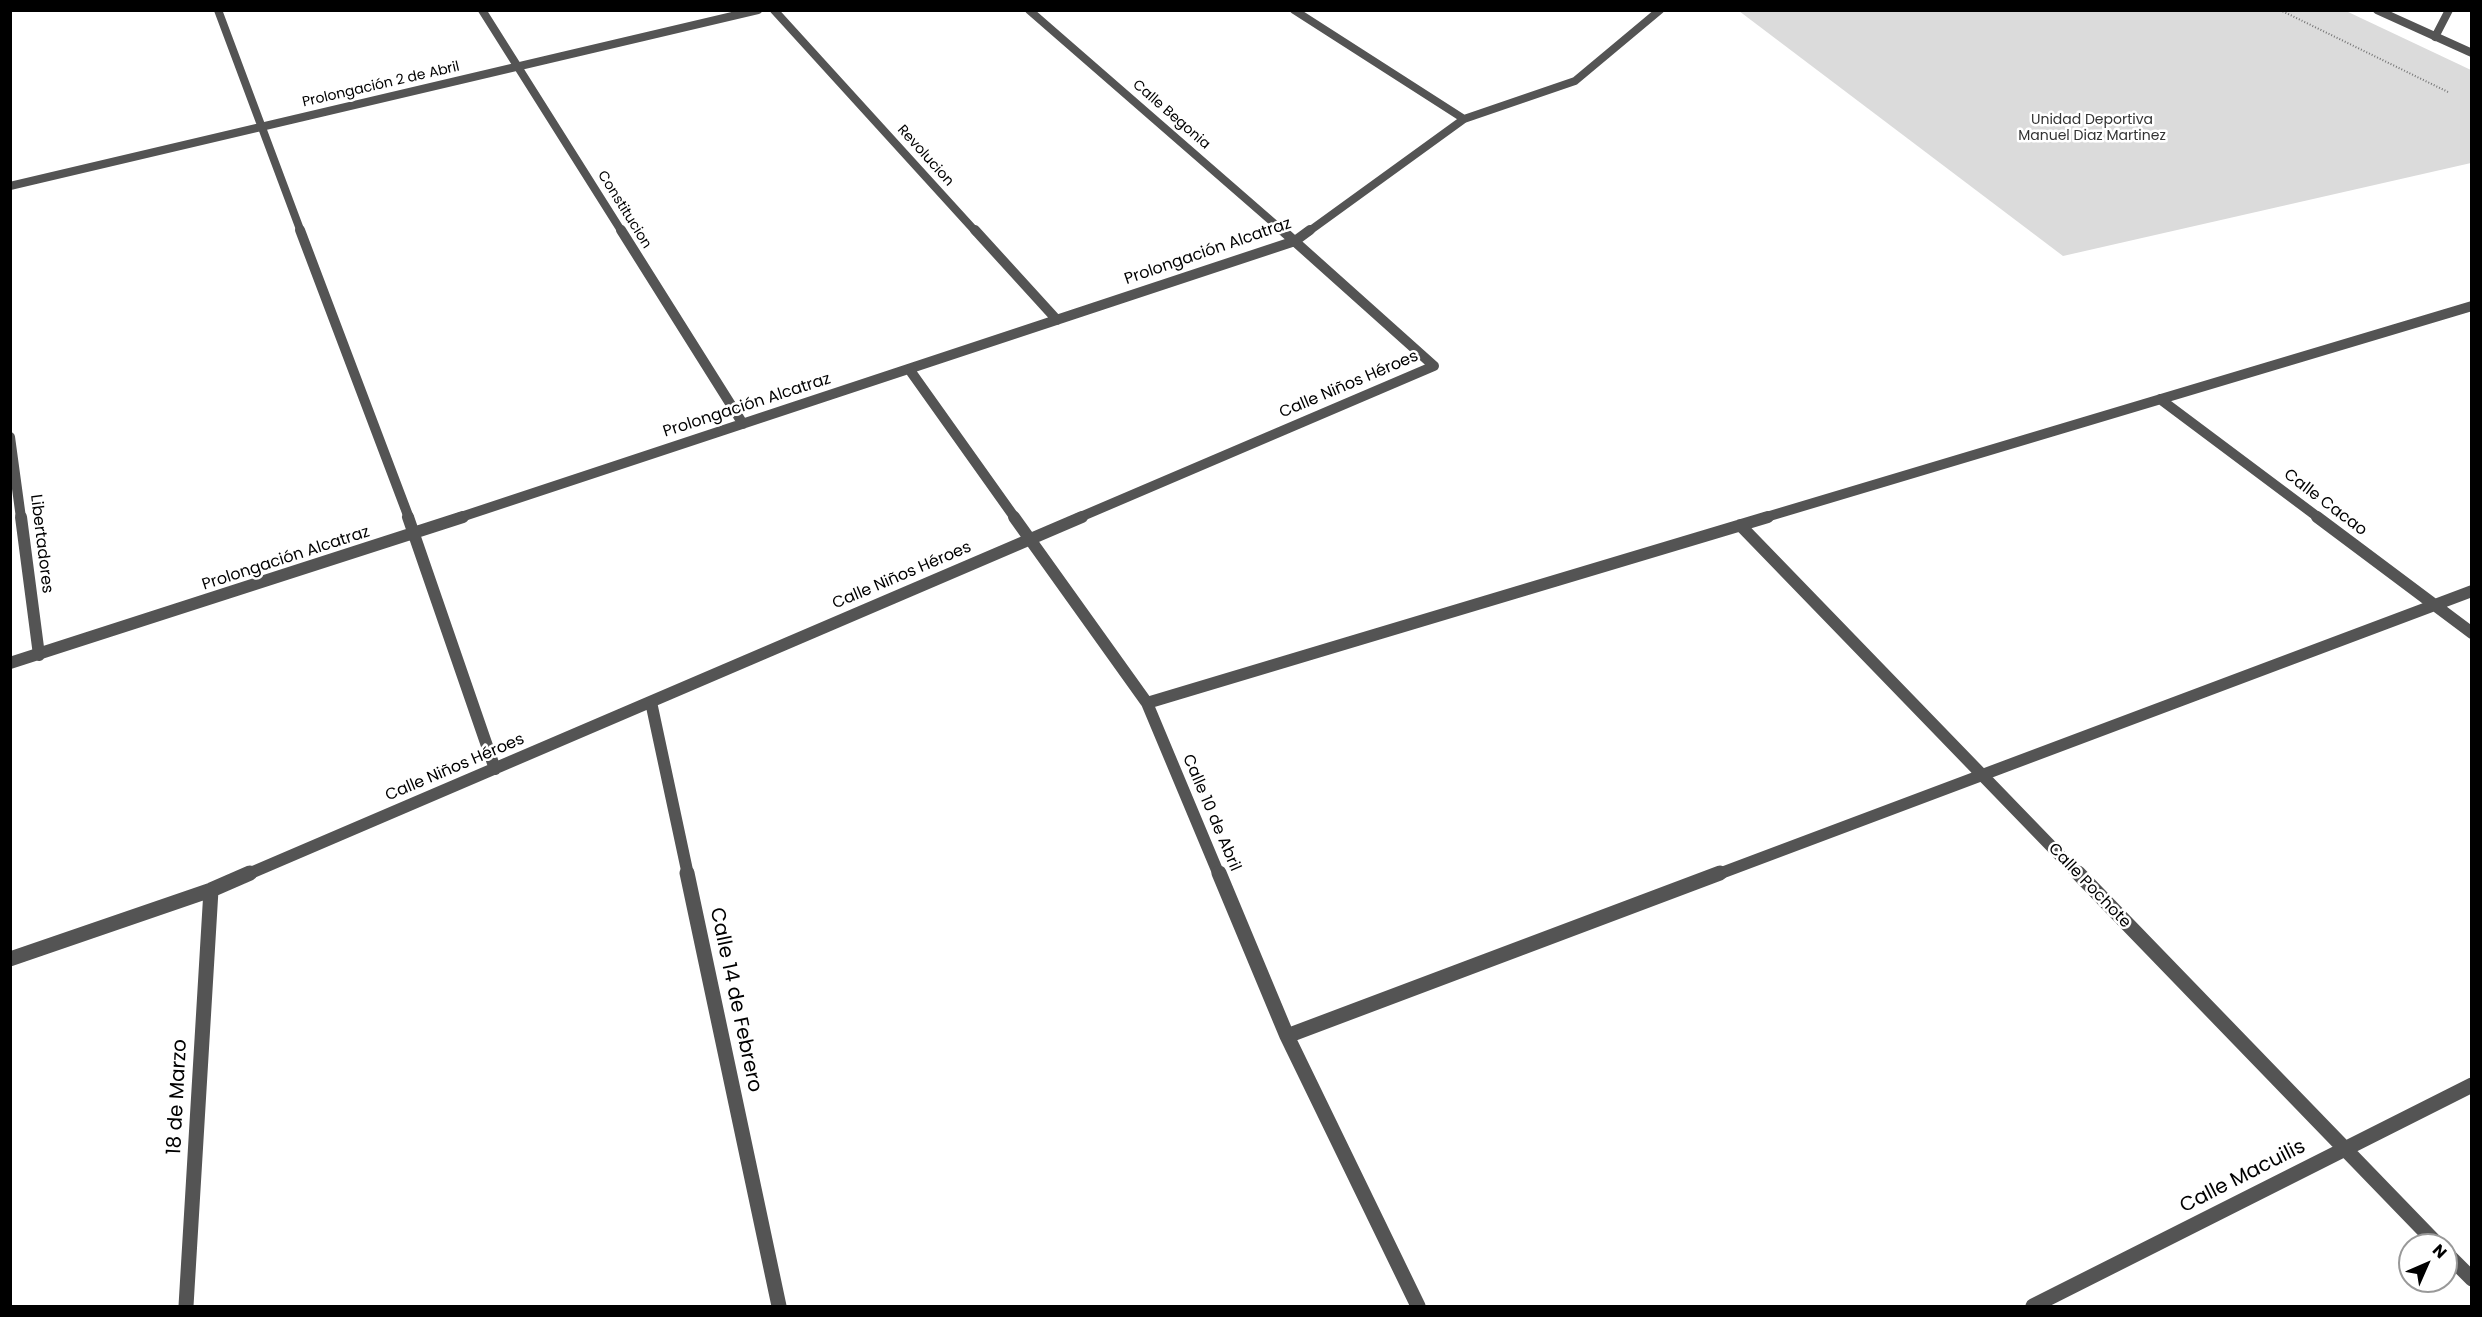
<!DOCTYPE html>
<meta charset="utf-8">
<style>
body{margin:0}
#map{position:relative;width:2482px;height:1317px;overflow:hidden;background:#fff;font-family:Poppins,sans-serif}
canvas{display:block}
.frame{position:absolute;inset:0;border:12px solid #000;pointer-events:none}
.north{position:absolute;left:2398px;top:1233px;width:60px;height:60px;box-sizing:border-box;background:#fff;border:2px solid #999;border-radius:50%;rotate:45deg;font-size:16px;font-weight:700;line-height:24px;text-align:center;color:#000}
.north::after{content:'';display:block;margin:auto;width:21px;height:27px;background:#000;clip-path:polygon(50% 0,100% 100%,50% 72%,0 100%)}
</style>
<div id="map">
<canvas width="2482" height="1317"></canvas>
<div class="frame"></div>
<div class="north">N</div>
</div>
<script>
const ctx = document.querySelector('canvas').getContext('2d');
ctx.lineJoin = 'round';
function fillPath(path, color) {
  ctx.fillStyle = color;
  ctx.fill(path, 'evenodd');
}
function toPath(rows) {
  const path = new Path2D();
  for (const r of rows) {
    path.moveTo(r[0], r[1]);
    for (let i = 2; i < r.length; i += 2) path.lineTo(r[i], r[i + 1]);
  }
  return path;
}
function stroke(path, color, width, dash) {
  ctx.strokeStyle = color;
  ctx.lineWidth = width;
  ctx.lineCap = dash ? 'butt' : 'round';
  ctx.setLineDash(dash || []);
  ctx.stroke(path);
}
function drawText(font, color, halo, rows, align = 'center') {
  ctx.font = font + ' Poppins,sans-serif';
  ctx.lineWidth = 5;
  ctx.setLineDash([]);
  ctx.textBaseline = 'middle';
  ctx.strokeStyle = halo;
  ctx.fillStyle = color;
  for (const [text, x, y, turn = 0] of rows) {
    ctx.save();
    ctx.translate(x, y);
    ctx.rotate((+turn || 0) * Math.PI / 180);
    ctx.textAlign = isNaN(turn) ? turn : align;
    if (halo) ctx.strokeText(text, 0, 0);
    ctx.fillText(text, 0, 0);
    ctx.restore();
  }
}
const green = toPath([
 [1739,11,2346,11,2471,70,2471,163,2063,256]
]);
const path = toPath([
 [2280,10,2448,92]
]);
const streetFar3 = toPath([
 [218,10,301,232],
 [482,10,622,232],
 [774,10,976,232],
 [1029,10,1284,232],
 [1294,10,1464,119],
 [2377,10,2472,53],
 [2435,37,2449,10],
 [10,186,758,10],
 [1308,232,1464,119,1575,81,1660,10]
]);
const streetFar2 = toPath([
 [300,230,409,518],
 [621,230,743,424],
 [975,230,1057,320],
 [909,369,1015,518],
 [2160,399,2319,518],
 [10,437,21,518],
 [458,518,1295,241,1310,230],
 [1078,518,1434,366,1282,230],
 [1763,518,2472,306]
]);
const streetFar1 = toPath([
 [21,517,39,655],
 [408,517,495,769],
 [1014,517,1147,703,1219,875],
 [2317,517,2472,633],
 [1740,525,2079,875],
 [10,663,463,517],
 [651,702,688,875],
 [1147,703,1768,517],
 [246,875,1082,517],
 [1716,875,2472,591]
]);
const street = toPath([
 [687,873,779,1306],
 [1219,873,1287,1036,1418,1306],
 [2078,873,2438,1245],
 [10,959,211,890,250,873],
 [1287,1036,1720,873],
 [2446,1253,2472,1279],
 [186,1306,211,890],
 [2033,1306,2472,1085]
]);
const farStreetnames = [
 ["Prolongación 2 de Abril",381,85,-13],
 ["Calle Begonia",1171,115,41],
 ["Revolucion",925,156,48],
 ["Constitucion",624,210,58]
];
const farParknames = [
 ["Unidad Deportiva",2092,120],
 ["Manuel Diaz Martinez",2092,136]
];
const streetNames = [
 ["Prolongación Alcatraz",1208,252,-19],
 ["Calle Niños Héroes",1349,385,-23],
 ["Prolongación Alcatraz",747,406,-18],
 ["Calle Cacao",2325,503,37],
 ["Libertadores",41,544,83],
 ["Prolongación Alcatraz",286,559,-18],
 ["Calle Niños Héroes",902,576,-23],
 ["Calle Niños Héroes",455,768,-23],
 ["Calle 10 de Abril",1211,813,67],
 ["Calle Pochote",2089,886,46]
];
const nearStreetnames = [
 ["Calle 14 de Febrero",735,1000,78],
 ["18 de Marzo",178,1097,-87],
 ["Calle Macuilis",2243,1177,-27]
];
fillPath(green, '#dbdbdb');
stroke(path, '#767676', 2, [1, 2]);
stroke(streetFar3, '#545454', 8);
stroke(streetFar2, '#545454', 10);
stroke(streetFar1, '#545454', 12);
stroke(street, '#545454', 15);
drawText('14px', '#000', '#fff', farStreetnames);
drawText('14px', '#323232', '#fff', farParknames);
drawText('16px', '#000', '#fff', streetNames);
drawText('20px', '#000', '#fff', nearStreetnames);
</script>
